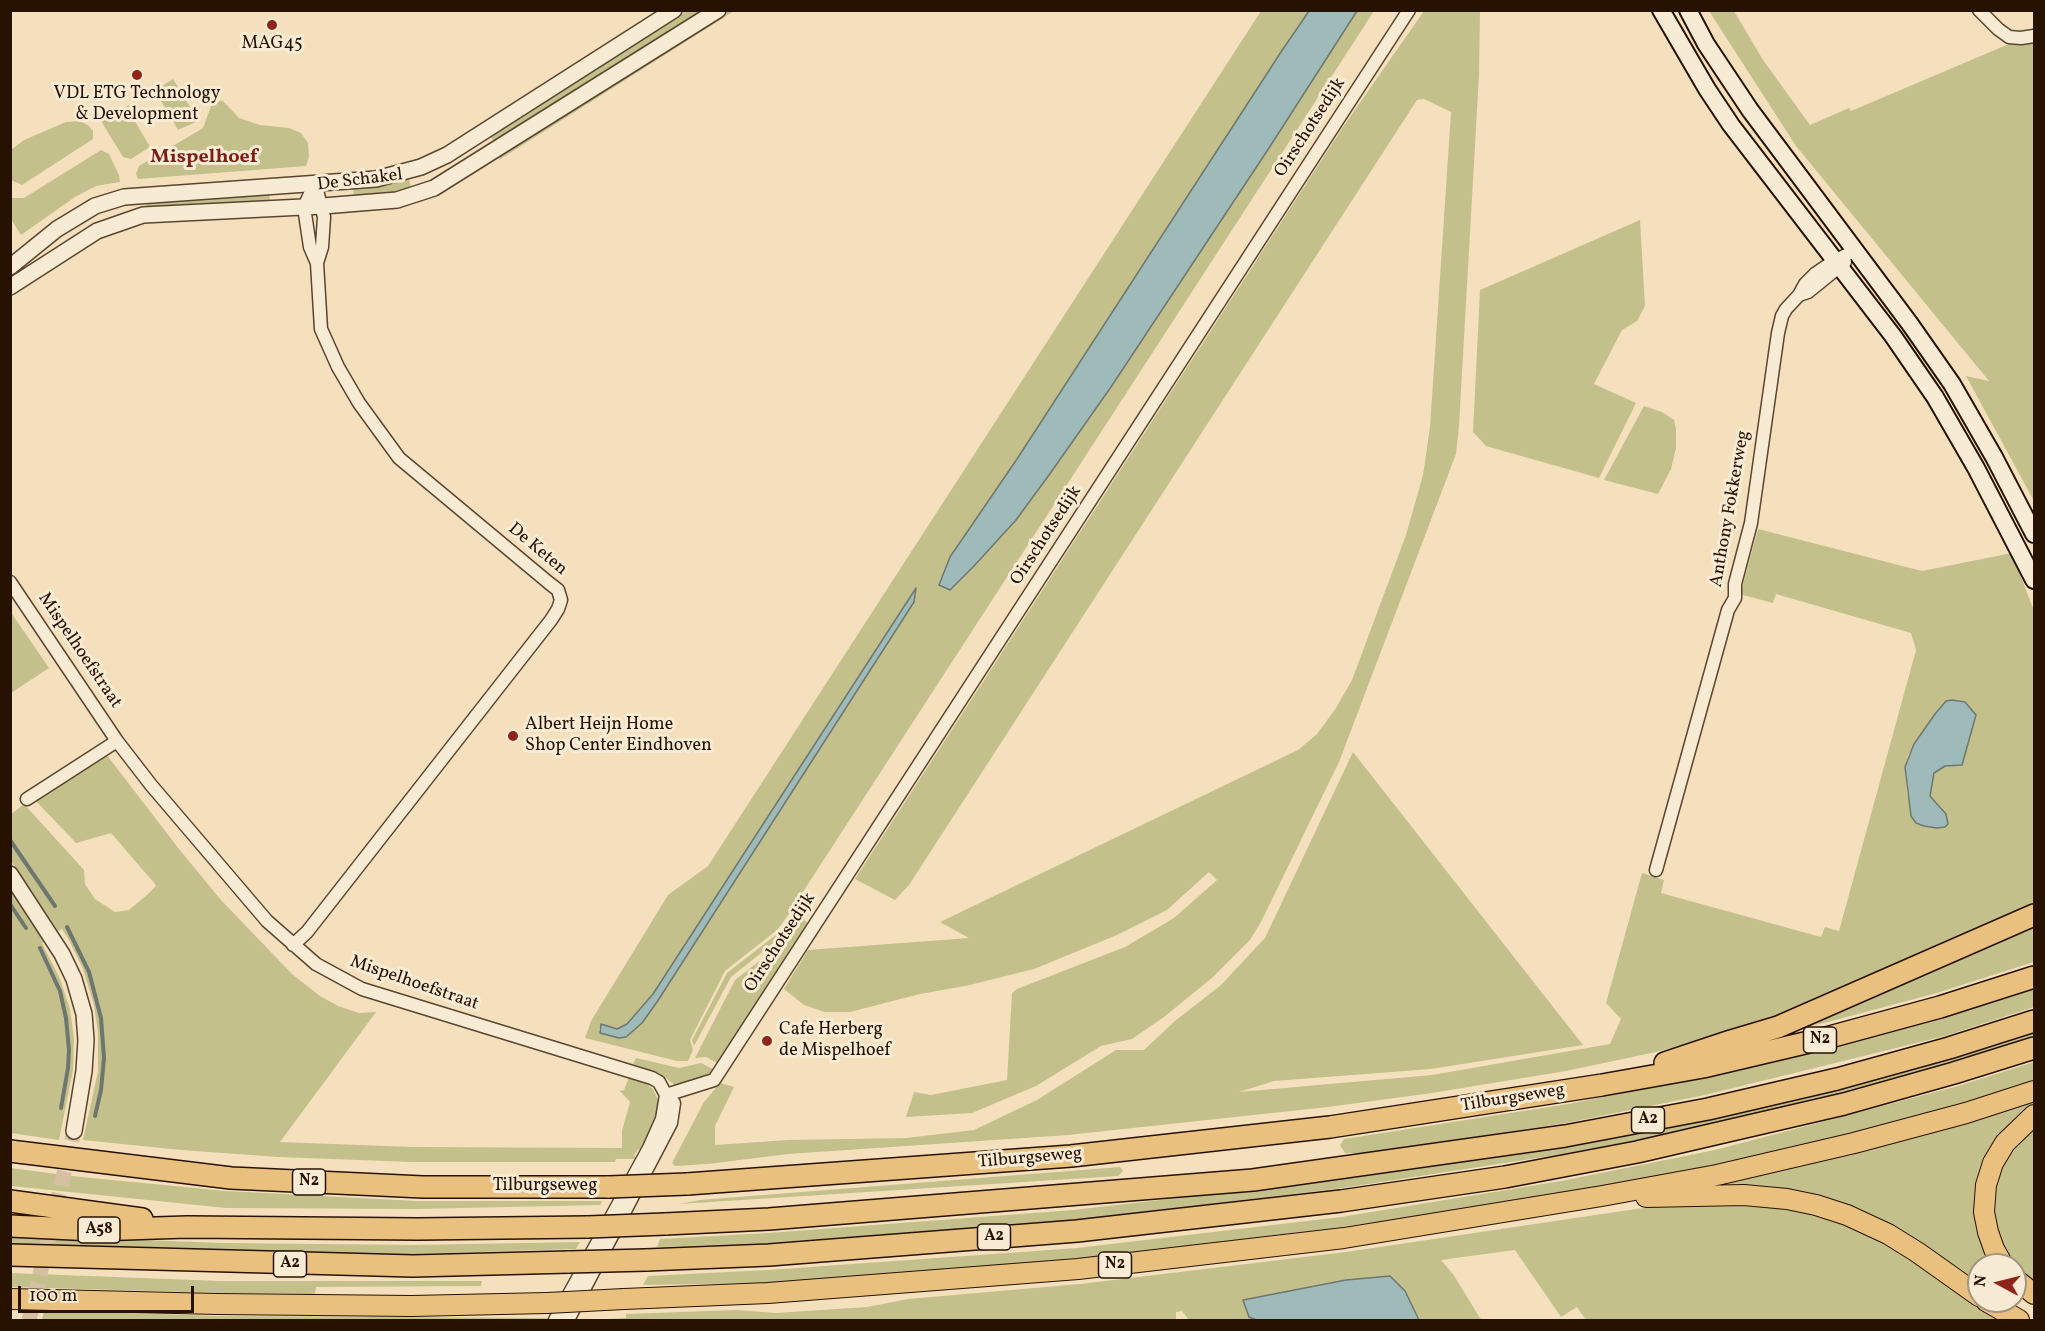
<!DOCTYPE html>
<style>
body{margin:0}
#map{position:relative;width:2045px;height:1331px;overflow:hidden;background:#f4e0bd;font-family:Vollkorn,serif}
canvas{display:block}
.frame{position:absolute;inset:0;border:12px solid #271201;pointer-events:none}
.north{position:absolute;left:1967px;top:1253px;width:60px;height:60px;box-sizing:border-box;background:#f8ebd4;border:2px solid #a49480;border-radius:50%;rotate:277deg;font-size:16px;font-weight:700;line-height:24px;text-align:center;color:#271201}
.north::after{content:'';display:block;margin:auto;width:21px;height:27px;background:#8f2418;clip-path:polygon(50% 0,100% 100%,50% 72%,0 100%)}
.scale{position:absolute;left:18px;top:1286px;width:176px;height:27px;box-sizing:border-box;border:3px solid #271201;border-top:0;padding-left:8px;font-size:18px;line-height:21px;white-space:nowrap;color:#271201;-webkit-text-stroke:4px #f8ebd4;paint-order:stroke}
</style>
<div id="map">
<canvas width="2045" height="1331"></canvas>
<div class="frame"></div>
<div class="north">N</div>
<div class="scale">100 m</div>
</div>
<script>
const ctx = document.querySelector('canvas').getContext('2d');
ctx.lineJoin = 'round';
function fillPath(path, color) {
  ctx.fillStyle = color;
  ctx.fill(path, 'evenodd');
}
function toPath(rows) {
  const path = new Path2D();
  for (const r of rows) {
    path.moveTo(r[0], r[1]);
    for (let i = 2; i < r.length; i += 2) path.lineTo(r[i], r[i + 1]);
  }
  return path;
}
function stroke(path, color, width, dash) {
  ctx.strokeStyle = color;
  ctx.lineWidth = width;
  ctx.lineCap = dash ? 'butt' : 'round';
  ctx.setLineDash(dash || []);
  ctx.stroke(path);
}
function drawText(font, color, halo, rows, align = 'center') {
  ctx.font = font + ' Vollkorn,serif';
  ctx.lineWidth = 6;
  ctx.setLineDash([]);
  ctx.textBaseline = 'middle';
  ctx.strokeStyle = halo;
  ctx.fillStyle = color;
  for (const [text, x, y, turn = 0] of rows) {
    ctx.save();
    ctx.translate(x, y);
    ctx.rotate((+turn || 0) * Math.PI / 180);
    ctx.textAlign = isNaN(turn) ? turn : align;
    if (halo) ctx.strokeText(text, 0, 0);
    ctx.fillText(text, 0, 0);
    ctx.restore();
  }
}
const green = toPath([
 [686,11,697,11,698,14,495,144,490,135],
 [729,11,734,11,499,160,500,156],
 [1261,11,1309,11,1281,52,1017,459,950,557,939,585,1016,520,1111,387,1269,148,1357,11,1374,11,786,918,777,930,725,971,690,1040,693,1050,688,1061,677,1061,585,1038,591,1021,668,895,708,866],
 [915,589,914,602,657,1002,619,1038,600,1033,599,1029,606,1026,620,1029,627,1024,653,994],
 [1424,11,1480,11,1479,75,1459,426,1456,454,1339,762,1261,922,1250,940,1213,977,1164,1017,1132,1039,1101,1046,1036,1086,972,1113,906,1117,914,1092,931,1095,1007,1080,1012,993,1017,989,1125,947,1174,918,1217,880,1209,872,1167,910,1117,935,1034,969,970,985,920,994,850,1012,825,1012,804,1005,784,989,808,950,969,938,940,922,1298,750,1317,734,1336,708,1352,680,1406,535,1423,475,1430,427,1451,112,1424,99,1417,100,909,885,895,900,855,879,1343,127],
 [1709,11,1734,11,1763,60,1810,125,1849,108,1851,111,2009,44,2034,39,2034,501,1966,376,1989,381,1796,146],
 [173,79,192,110,200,107,200,112,196,122,178,130,157,94,149,99,147,95],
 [222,100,239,118,260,125,289,128,301,133,308,143,309,157,306,166,138,179,136,174,139,166,203,128,211,106],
 [134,102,136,106,129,111,150,147,131,159,123,157,101,121],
 [79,121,88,125,93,131,93,139,22,185,11,180,11,151,12,149,24,140,66,122],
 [101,150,109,154,119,175,120,182,96,186,75,197,21,235,11,219,11,198,24,198],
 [409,179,411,188,390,194,354,197,353,187,388,184],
 [269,192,270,201,147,211,146,202],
 [1640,220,1645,306,1637,321,1622,330,1594,384,1636,403,1599,478,1486,446,1473,432,1480,290],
 [1644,406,1662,412,1674,420,1676,429,1676,448,1671,469,1658,494,1604,480],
 [1758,529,1922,571,2012,553,2034,611,2034,910,1813,1002,1736,1030,1656,1052,1566,1071,1432,1093,1328,1107,1068,1135,788,1154,708,1164,675,1166,672,1163,704,1102,720,1083,734,1087,715,1126,715,1145,788,1140,906,1138,974,1130,1037,1100,1116,1050,1144,1050,1175,1021,1221,985,1265,938,1353,752,1583,1045,1431,1069,1274,1081,1239,1092,1432,1075,1610,1044,1621,1019,1606,1003,1642,873,1664,880,1661,893,1821,937,1825,927,1839,931,1916,650,1911,633,1776,594,1773,603,1743,595,1741,592],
 [1952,700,1958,700,1958,766,1945,766,1934,773,1930,796,1942,808,1948,820,1948,824,1945,827,1937,828,1924,826,1916,823,1907,793,1905,767,1908,755,1946,701],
 [10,611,49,668,11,693,10,693],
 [106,754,179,849,221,900,292,974,320,996,338,1006,359,1013,376,1012,280,1142,412,1147,622,1148,622,1131,630,1102,620,1091,624,1090,629,1077,647,1084,653,1089,659,1102,659,1118,643,1151,638,1149,634,1156,638,1159,616,1159,615,1162,412,1162,278,1157,181,1150,83,1140,98,1071,98,1033,94,1005,83,969,69,940,62,929,58,931,11,861,10,815,24,804,84,870,85,884,95,899,115,912,129,910,148,894,156,886,155,884,111,833,76,843,33,798],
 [10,888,38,929,44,941,42,943,60,979,70,1009,74,1039,73,1070,59,1140,11,1133],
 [794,913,798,916,780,938,731,977,694,1046,692,1040,727,973,777,934],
 [803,918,808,924,717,1063,706,1057,695,1058,735,980,784,942],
 [2034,925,2034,962,1937,993,1824,1023,1758,1038,1821,1017,1927,975],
 [2034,989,2034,1007,1945,1036,1705,1095,1566,1123,1369,1153,1345,1153,1340,1145,1344,1139,1568,1104,1704,1077,1829,1048,1943,1018],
 [2034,1030,2034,1038,1841,1096,1711,1126,1563,1154,1336,1189,1074,1220,769,1243,657,1247,660,1239,768,1233,1073,1210,1335,1180,1565,1144],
 [636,1058,679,1068,701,1063,713,1069,708,1077,676,1086,659,1073,633,1064],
 [2034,1062,2034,1080,1962,1104,1851,1134,1716,1166,1559,1195,1342,1227,1076,1259,768,1283,643,1285,648,1276,768,1270,1077,1248,1341,1217,1561,1181,1715,1150,1958,1086],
 [2034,1102,2034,1111,1985,1172,1999,1265,1979,1265,1979,1290,1868,1219,1672,1195,1855,1152],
 [2034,1121,2034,1289,2015,1273,2015,1265,2009,1265,2002,1256,1989,1195,2015,1138],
 [1120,1167,1123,1171,1118,1176,679,1204,700,1200],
 [11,1168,71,1176,226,1191,417,1201,602,1201,600,1205,416,1209,226,1208,11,1186],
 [1690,1201,1767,1201,1864,1227,2012,1320,1586,1320,1577,1307,1561,1317,1515,1250,1441,1260,1453,1274,1480,1318,1483,1320,1419,1320,1405,1291,1243,1300,1249,1317,1256,1320,1189,1320,1182,1311,1176,1312,1176,1320,590,1320,626,1318,626,1314,737,1310,776,1313,867,1307,908,1299,1080,1284,1346,1252],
 [10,1235,222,1243,416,1245,580,1242,576,1249,415,1254,221,1253,11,1245],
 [11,1273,220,1281,482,1281,481,1286,316,1287,315,1294,219,1293,11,1287],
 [44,1310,216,1316,550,1318,549,1320,42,1320]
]);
const water = toPath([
 [1309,11,1357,11,1269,148,1111,387,1049,475,1016,520,974,566,950,590,939,585,950,557,1017,459,1281,52,1309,11],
 [916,588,914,602,657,1002,642,1023,626,1037,619,1038,600,1033,601,1024,617,1029,627,1024,653,994,916,588],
 [1952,700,1965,702,1976,715,1962,765,1945,766,1934,773,1930,796,1946,814,1948,824,1945,827,1937,828,1924,826,1916,823,1911,816,1905,767,1914,744,1935,714,1946,701,1952,700],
 [1390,1276,1405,1291,1419,1320,1256,1320,1249,1317,1243,1300,1346,1280,1390,1276]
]);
const stream = toPath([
 [10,840,55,906],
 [10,904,26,928],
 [67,927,89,972,101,1018,104,1058,101,1090,95,1116],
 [40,948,60,991,66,1018,69,1050,68,1068,61,1108]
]);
const tertiaryTunnel = toPath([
 [29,1320,74,1131]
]);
const minor = toPath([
 [1979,10,1998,29,2009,37,2021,38,2034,36],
 [315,183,304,207,310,247,317,263],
 [1799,295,1808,292,1845,262],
 [10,582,117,741,151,785,267,921,316,964,362,989,652,1078,659,1082,666,1095,674,1103,671,1123,568,1320],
 [27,799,117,741],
 [1656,870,1728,610,1735,598,1735,584,1751,523,1778,333,1782,316,1786,309,1799,295,1805,284,1815,274,1834,261,1856,250],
 [293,945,307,932,551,620,558,609,561,600,558,590,549,583,399,458,359,403,338,367,321,329,317,263,322,247,324,217,315,183],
 [666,1095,714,1080,1409,10],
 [555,1320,649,1148,662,1119,666,1095]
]);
const tertiary = toPath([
 [10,267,57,229,95,206,124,197,376,179,421,167,447,155,674,10],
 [10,287,97,231,143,215,323,206,397,200,434,188,718,10],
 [10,874,62,954,74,979,84,1014,86,1040,84,1071,74,1131]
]);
const secondary = toPath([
 [1661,10,1707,89,1731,125,1893,336,1935,397,1976,468,2034,580],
 [1688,10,1706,44,1750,110,1910,324,1952,384,1994,457,2034,534]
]);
const trunk = toPath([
 [1646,1197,1744,1195,1787,1199,1816,1205,1847,1215,1888,1234,1917,1252,1979,1296],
 [2003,1265,1994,1249,1988,1232,1984,1212,1986,1185,1993,1163,2005,1143,2034,1115],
 [2015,1279,2034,1294],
 [10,1299,217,1304,412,1306,547,1303],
 [624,1299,768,1293,1078,1269,1344,1238,1602,1196,1717,1175,1854,1143,1966,1113,2034,1091],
 [1986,1301,2019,1320]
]);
const motorway = toPath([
 [1665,1063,1731,1041,1778,1027,2034,915],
 [10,1151,231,1178,423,1187,609,1187],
 [687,1184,1071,1156,1330,1127,1602,1085,1703,1067,1826,1038,1940,1007,2034,977],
 [10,1201,142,1219],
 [665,1224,769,1219,1253,1180,1565,1136,1708,1109,1837,1079,1949,1048,2034,1021],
 [10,1226,94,1230,187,1227,418,1229,588,1227],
 [10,1255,413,1266,569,1262],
 [646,1260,769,1255,1077,1231,1341,1201,1505,1177,1637,1152,1844,1104,1954,1073,2034,1048]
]);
const trunkBridge = toPath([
 [547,1303,624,1299]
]);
const motorwayBridge = toPath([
 [609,1187,687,1184],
 [588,1227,665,1224],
 [569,1262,646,1260]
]);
const markers = [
 [272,25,6,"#8f2418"],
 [137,75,6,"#8f2418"],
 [513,736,6,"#8f2418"],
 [767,1041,6,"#8f2418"]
];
const shields = [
 [1820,1040,33],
 [1648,1120,33],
 [309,1182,33],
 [99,1230,42],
 [994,1237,33],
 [290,1264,33],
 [1115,1265,33]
];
const shieldNames = [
 ["N2",1820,1040],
 ["A2",1648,1120],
 ["N2",309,1182],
 ["A58",99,1230],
 ["A2",994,1237],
 ["A2",290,1264],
 ["N2",1115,1265]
];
const poiNames = [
 ["MAG45",272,45],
 ["VDL ETG Technology",137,95],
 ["& Development",137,116],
 ["Albert Heijn Home",525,726,"left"],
 ["Shop Center Eindhoven",525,747,"left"],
 ["Cafe Herberg",779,1031,"left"],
 ["de Mispelhoef",779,1052,"left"]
];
const streetNames = [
 ["Oirschotsedijk",1311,128,-57],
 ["De Schakel",360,181,-7],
 ["Anthony Fokkerweg",1731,509,-80],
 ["Oirschotsedijk",1047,536,-57],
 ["De Keten",537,550,40],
 ["Mispelhoefstraat",79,651,56],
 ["Oirschotsedijk",781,943,-57],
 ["Mispelhoefstraat",414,984,19],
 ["Tilburgseweg",1513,1099,-9],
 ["Tilburgseweg",1030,1159,-5],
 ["Tilburgseweg",545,1187]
];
const neighbourhoodNames = [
 ["Mispelhoef",204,158]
];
fillPath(green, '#c4c08c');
fillPath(water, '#9ebbb9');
stroke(water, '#6e776f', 1.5);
stroke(stream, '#6e776f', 4);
stroke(tertiaryTunnel, '#d5c1a1', 15, [15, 8]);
stroke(minor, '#5a4630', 15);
stroke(tertiary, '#5a4630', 18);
stroke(secondary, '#271201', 20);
stroke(trunk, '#271201', 22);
stroke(motorway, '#271201', 24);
stroke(minor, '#f8ebd4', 12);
stroke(tertiary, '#f8ebd4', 15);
stroke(secondary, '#f8ebd4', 16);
stroke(trunk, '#eac07e', 20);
stroke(motorway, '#eac07e', 21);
stroke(trunkBridge, '#271201', 22, []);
stroke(motorwayBridge, '#271201', 24, []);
stroke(trunkBridge, '#eac07e', 20);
stroke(motorwayBridge, '#eac07e', 21);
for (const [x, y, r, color] of markers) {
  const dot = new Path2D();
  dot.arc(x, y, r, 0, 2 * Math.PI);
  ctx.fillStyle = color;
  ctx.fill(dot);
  stroke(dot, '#f8ebd4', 2);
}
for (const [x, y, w] of shields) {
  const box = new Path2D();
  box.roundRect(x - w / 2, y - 13, w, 26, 4.5);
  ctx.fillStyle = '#f8ebd4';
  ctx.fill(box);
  stroke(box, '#271201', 1.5);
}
drawText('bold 16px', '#271201', null, shieldNames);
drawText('18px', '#271201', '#f8ebd4', poiNames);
drawText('18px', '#271201', '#f8ebd4', streetNames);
drawText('bold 20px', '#7a1f14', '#f8ebd4', neighbourhoodNames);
</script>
